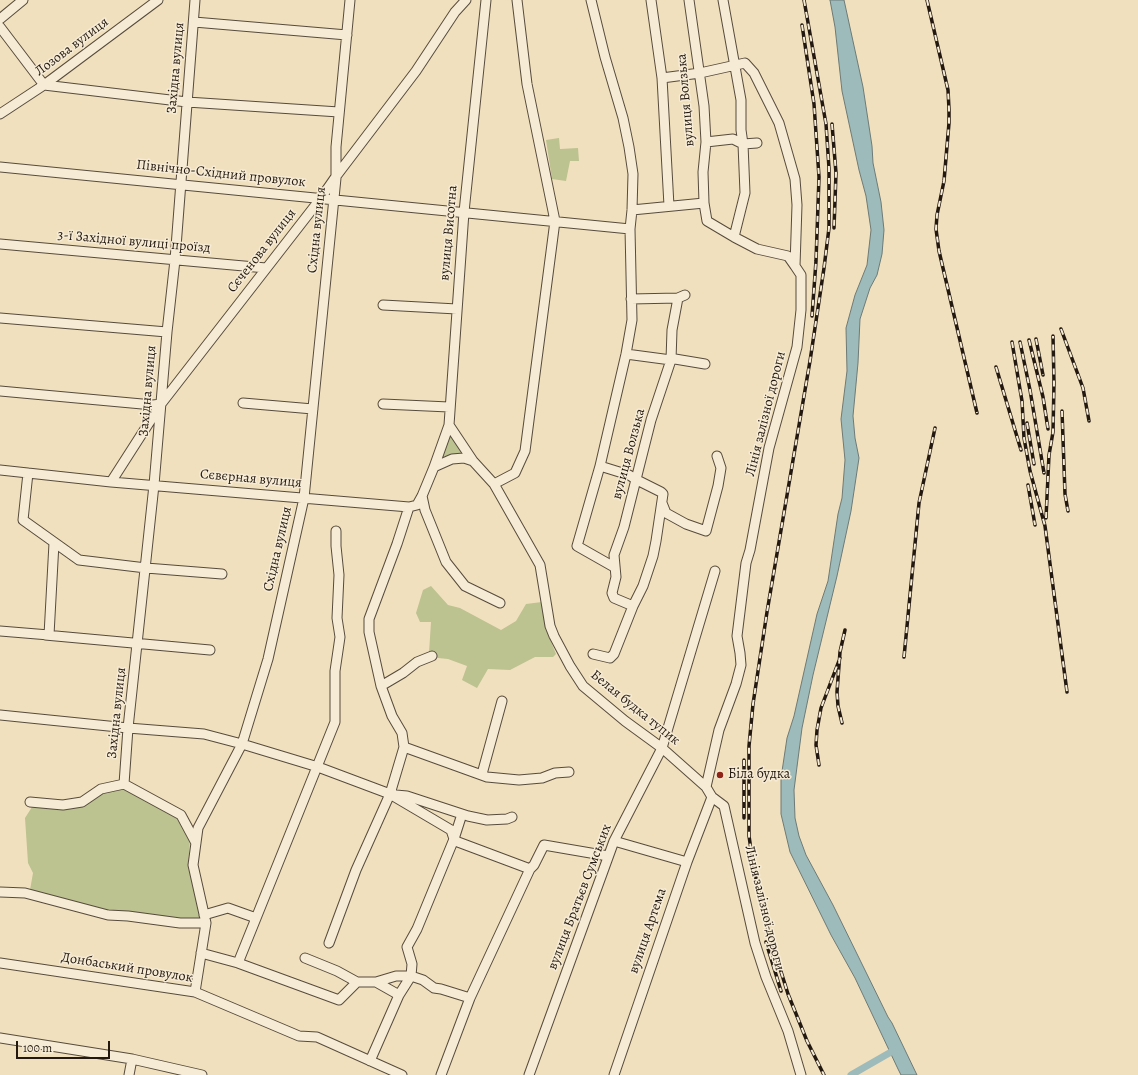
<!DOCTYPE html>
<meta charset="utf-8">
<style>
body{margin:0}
#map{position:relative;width:1138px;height:1075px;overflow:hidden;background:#f1e0be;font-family:Alegreya,serif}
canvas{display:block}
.scale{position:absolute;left:16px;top:1041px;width:94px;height:18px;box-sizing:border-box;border:2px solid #241910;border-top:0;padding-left:5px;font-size:12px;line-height:14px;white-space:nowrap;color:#241910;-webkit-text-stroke:3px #f6ebd5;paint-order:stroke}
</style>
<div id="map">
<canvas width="1138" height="1075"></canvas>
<div class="scale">100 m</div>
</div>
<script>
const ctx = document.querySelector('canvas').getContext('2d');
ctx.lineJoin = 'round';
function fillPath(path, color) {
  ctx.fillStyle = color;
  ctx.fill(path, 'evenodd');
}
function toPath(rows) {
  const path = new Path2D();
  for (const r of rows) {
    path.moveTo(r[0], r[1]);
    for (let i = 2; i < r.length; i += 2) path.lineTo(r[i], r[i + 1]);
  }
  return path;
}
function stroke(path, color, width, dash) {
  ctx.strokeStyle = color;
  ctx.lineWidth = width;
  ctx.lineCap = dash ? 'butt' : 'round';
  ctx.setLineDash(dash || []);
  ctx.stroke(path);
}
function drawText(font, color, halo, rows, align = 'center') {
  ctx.font = font + ' Alegreya,serif';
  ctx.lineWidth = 3;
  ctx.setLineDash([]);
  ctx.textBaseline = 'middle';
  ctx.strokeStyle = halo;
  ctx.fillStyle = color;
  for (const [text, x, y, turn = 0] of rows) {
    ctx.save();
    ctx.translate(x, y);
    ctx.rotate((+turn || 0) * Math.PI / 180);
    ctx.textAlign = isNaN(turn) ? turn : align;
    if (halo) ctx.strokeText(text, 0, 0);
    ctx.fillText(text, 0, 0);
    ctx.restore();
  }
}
const green = toPath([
 [559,138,560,149,578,148,579,161,570,161,566,181,552,179,546,140],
 [451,436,453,437,462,451,460,453,442,457,448,440],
 [431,586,448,605,460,608,501,630,516,621,526,604,542,602,549,637,556,654,553,657,535,657,510,670,488,669,477,688,462,680,467,666,448,659,438,658,429,653,431,622,420,622,416,613,423,590],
 [123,789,166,807,182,823,190,840,188,867,201,918,182,920,107,913,30,890,33,873,28,863,25,818,32,807,64,808,83,806,105,792]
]);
const water = toPath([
 [830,0,844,0,863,87,872,146,873,163,881,202,884,230,882,254,877,275,870,288,860,319,858,363,853,416,855,438,859,458,851,511,837,576,813,675,802,728,794,790,795,818,799,836,806,855,833,905,888,1017,892,1023,917,1075,901,1075,898,1069,855,978,831,935,790,852,781,814,781,778,787,738,794,716,817,614,828,581,838,514,842,498,845,460,841,419,847,371,846,328,855,295,867,265,871,230,866,196,859,170,842,91,835,27,830,0]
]);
const canal = toPath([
 [851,1075,898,1048]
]);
const minor = toPath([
 [486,0,464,212,449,425,473,461,494,484,540,565,550,626,554,636,570,666,583,686,625,721,662,748,706,787,712,797,724,806,755,943,766,977,788,1031,801,1075],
 [591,0,605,57,623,118,629,147,633,174,632,210,630,229,632,320,626,354,600,466,577,546,614,567],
 [651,0,662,78,669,206],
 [689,0,704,106,706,142,703,172,704,203,707,221,734,237,757,249,788,256,795,266],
 [723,0,741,100,741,130,743,144,745,193,734,237],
 [0,19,23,0],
 [194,22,347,35],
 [0,27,44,85,187,102,339,112],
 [662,78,700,73,745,63,754,73,779,123,795,179,797,205,795,266,801,275,801,310,797,347,769,448,750,550,746,563,737,636,740,653,741,665,736,684,719,730,706,787],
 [0,114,44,85,158,0],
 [706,142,733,139,743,144,757,143],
 [0,167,630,229],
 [632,210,704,203],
 [0,244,266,268],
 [631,299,678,298,685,295],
 [383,305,457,309],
 [0,318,167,332],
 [626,354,671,360,675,359,705,364],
 [0,391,153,405,161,404],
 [243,403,313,409],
 [383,404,449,407],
 [434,467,449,425],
 [0,470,111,482,409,507,417,505,422,496,434,467,452,459,464,458,473,461],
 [28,473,23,520,79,560,146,568,222,574],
 [111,482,161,404,321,198,337,175,416,71,455,12,466,0],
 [494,484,515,473,525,451,555,221,527,84,517,0],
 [422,496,425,510,446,562,465,586,500,603],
 [662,503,666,513,686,524,706,531,718,486,721,468,717,456],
 [633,606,614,598,612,593,616,577,614,555,624,527,651,420,671,360,672,330,678,298],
 [0,631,49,635,54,543],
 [45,635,210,650],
 [593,654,610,658,614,654,633,606,643,586,653,556,656,541,663,494,661,492,637,480,629,475,600,466],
 [381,686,403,673,417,662,432,656],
 [0,715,128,728,204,734,242,744,318,767,390,794,451,830,454,839,458,842,530,869],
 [404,747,487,777,519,780,542,778,555,773,569,772],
 [482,774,502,701],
 [124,784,128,728,154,485,167,332,175,260,195,0],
 [396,795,407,796,468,816,487,820,507,819,512,817],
 [30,802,63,805,82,802,101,789,124,784,181,815,196,843],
 [614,841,687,862],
 [0,892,25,893,108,915,128,916,180,923,206,923],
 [204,915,228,908,256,918],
 [329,943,356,870,390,794,404,747,402,733,392,716,381,686,369,632,369,619,397,544,409,507],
 [201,953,238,963,339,1000,357,982,376,982,399,995],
 [305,958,337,971,357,982],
 [0,963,195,992,299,1036,317,1037,402,1075],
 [238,963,335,722,335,671,340,637,337,618,339,575,336,546,336,531],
 [376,982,396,976,411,976,423,980,434,988,441,989,470,998],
 [195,992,206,923,193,865,198,828,242,744,268,659,304,498,336,178,336,147,350,0],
 [0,1038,132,1059,202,1075],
 [370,1061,399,995,411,976,412,964,407,947,417,929,454,839,462,814],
 [129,1075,132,1059],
 [441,1075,470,998,530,869,534,865,544,845,608,856],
 [529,1075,614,841,662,748,715,571],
 [614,1075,687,862,712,797]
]);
const rail = toPath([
 [804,0,826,124,829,168,829,228,824,268,810,361,767,612,753,704,749,746,749,836,754,870,768,930,788,994,807,1041,824,1075],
 [927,0,948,90,949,109,949,123,944,181,937,215,936,229,939,251,977,413],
 [802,25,814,104,819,177,816,261,812,316],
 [832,124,836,173,834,228],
 [1061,329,1083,388,1089,421],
 [1036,339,1043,375],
 [1029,340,1043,397,1048,429],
 [1012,342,1022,401,1024,438,1030,471,1045,526,1067,692],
 [1020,342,1030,390,1044,473],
 [996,367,1021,450],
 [1062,411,1065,494,1068,511],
 [1027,423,1034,464],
 [1028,485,1035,525],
 [1046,518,1049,455,1053,432,1054,383,1053,336],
 [904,657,919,503,935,428],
 [842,723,838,706,837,692,840,652,845,630],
 [744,760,744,818],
 [819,765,816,745,817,730,821,708,840,658],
 [766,942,781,991]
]);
const markers = [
 [720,775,4,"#8f2418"]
];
const streetNames = [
 ["Лозова вулиця",72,47,-37],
 ["Західна вулиця",176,68,-85],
 ["вулиця Волзька",686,100,-95],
 ["Північно-Східний провулок",221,174,6],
 ["Східна вулиця",317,230,-84],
 ["вулиця Висотна",449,233,-85],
 ["3-ї Західної вулиці проїзд",134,242,5],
 ["Сєченова вулиця",262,251,-52],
 ["Західна вулиця",148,391,-85],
 ["Лінія залізної дороги",766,414,-76],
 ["вулиця Волзька",629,454,-75],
 ["Сєвєрная вулиця",251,479,5],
 ["Східна вулиця",278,549,-77],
 ["Белая будка тупик",635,708,39],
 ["Західна вулиця",117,713,-84],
 ["вулиця Братьєв Сумських",580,897,-69],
 ["Лінія залізної дороги",764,908,76],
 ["вулиця Артема",648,931,-71],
 ["Донбаський провулок",127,968,9]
];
const poiNames = [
 ["Біла будка",728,775]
];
fillPath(green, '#bcc290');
fillPath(water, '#9dbbba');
stroke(water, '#6d7a76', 1);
stroke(canal, '#9dbbba', 7);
stroke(minor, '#574b3c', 11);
stroke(minor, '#f6ebd5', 9);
stroke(rail, '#241910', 3.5);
stroke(rail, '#f6ebd5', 2, [6]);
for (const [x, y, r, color] of markers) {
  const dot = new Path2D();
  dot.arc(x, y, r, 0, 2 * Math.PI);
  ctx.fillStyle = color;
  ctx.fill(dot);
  stroke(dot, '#f6ebd5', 1.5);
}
drawText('14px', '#241910', '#f6ebd5', streetNames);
drawText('14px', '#241910', '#f6ebd5', poiNames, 'left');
</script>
